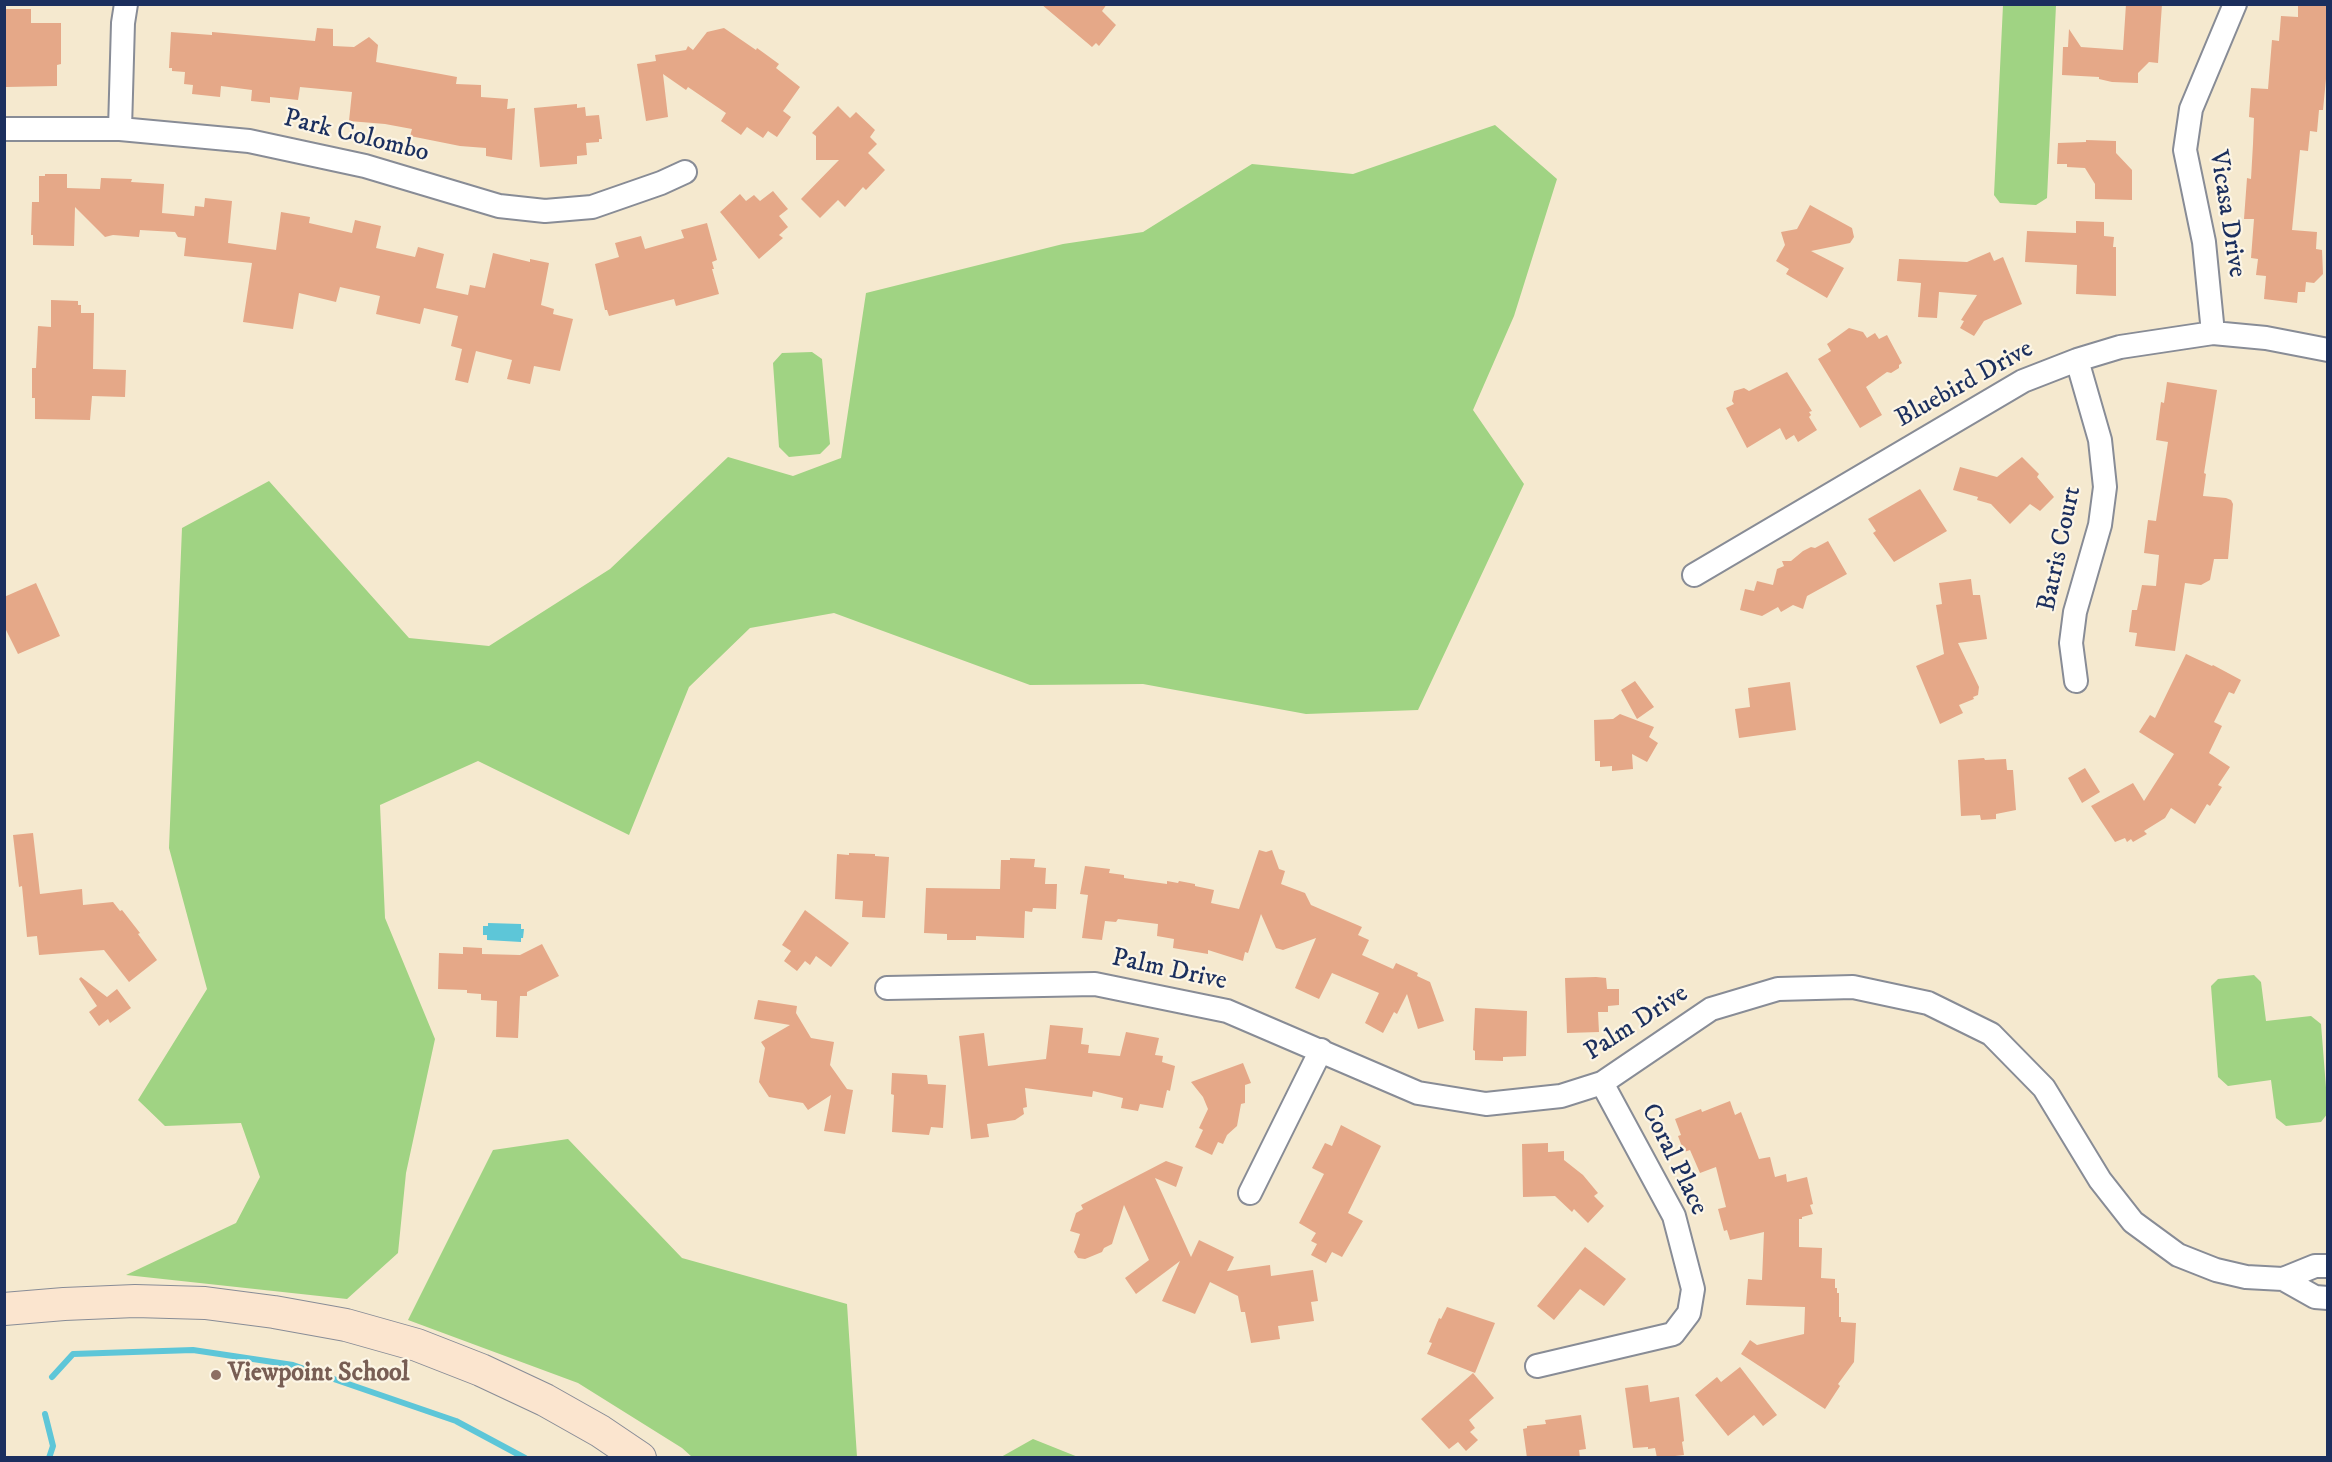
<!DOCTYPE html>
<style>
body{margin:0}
#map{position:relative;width:2332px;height:1462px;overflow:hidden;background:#f5e9cf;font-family:"IM FELL DW Pica",serif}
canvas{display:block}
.frame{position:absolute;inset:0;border:6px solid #1b2f5e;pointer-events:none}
</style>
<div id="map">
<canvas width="2332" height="1462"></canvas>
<div class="frame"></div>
</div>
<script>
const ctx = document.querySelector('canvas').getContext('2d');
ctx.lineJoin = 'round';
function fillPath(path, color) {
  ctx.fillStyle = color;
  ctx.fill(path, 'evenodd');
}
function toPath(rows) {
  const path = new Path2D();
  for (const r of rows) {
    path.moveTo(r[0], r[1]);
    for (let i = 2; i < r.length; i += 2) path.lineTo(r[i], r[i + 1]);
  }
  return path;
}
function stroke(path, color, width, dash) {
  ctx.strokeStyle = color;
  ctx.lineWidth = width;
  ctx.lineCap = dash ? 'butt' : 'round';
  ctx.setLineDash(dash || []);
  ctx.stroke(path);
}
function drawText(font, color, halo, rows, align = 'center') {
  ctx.font = font + ' "IM FELL DW Pica",serif';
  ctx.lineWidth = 4.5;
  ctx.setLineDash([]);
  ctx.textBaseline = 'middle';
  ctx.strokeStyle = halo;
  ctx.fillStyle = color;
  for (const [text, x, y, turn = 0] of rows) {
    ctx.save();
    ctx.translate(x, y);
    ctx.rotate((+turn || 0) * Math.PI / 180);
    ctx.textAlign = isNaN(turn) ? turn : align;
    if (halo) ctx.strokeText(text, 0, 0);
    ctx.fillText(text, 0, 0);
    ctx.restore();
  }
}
const green = toPath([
 [2003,5,2056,5,2047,198,2036,205,2000,203,1994,195],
 [1495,125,1557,179,1514,316,1473,410,1524,484,1418,710,1306,714,1143,684,1030,685,834,613,750,628,689,687,629,835,478,761,380,805,385,918,435,1039,406,1173,398,1253,347,1299,126,1275,236,1223,260,1177,241,1123,165,1126,138,1100,207,989,169,848,182,528,269,481,409,638,489,646,610,569,728,457,793,476,841,458,866,293,1063,244,1143,232,1252,164,1353,174],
 [812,352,822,359,830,444,820,454,789,457,779,447,773,363,782,353],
 [2254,975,2261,982,2266,1021,2311,1016,2321,1024,2328,1113,2321,1122,2286,1126,2276,1118,2271,1080,2228,1086,2218,1077,2211,986,2218,979],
 [568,1139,682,1258,847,1304,857,1457,692,1457,682,1448,578,1383,408,1320,493,1150],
 [1033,1439,1078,1457,1001,1457]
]);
const water = toPath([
 [488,923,521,924,521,929,524,929,523,938,521,938,521,942,487,940,487,935,483,935,483,926,488,926]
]);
const stream = toPath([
 [52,1377,73,1354,193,1350,293,1365,456,1421,525,1458],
 [45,1414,53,1446,49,1458]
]);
const building = toPath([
 [1041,4,1107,4,1102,11,1116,25,1099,46,1096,43,1092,47],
 [2126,4,2162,4,2158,63,2149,62,2138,73,2138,83,2112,82,2099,79,2099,77,2062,75,2063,47,2068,47,2069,29,2081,47,2123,50],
 [2298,4,2328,4,2328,58,2323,110,2319,110,2317,132,2310,131,2308,151,2300,150,2292,230,2317,232,2316,249,2322,250,2323,274,2314,283,2306,282,2305,292,2298,292,2297,303,2264,299,2266,276,2256,275,2258,259,2251,258,2254,219,2244,219,2247,178,2251,179,2253,144,2254,118,2249,117,2251,88,2268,89,2272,40,2279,41,2281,16,2298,17],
 [6,9,31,9,31,23,61,23,61,64,57,65,57,86,6,87],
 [317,28,333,29,333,46,354,47,369,37,378,45,376,62,457,77,456,84,481,85,481,97,508,99,507,109,515,108,512,160,486,156,486,148,460,146,410,136,412,129,385,124,349,121,352,92,300,87,298,100,270,97,270,103,251,101,252,90,221,86,220,97,192,94,193,85,184,84,185,72,172,71,172,68,169,68,171,32,212,35,212,32,315,41],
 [724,28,756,50,757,48,779,64,776,68,800,87,783,111,791,117,777,137,768,131,763,138,747,127,741,135,721,121,726,113,688,87,686,90,663,74,668,117,646,121,637,64,656,61,655,55,686,50,688,46,693,50,707,32],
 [577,104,577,108,585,107,586,116,599,115,602,139,599,139,599,142,586,143,587,155,577,156,577,164,540,167,534,108],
 [838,106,850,118,856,112,875,130,870,137,877,144,868,153,885,170,866,190,863,187,845,207,838,200,820,218,801,199,839,160,816,160,816,136,812,133],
 [2086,140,2116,141,2116,153,2132,170,2132,200,2095,199,2095,184,2085,168,2067,167,2067,164,2057,164,2058,143,2086,142],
 [45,174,67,174,67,188,100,189,101,178,132,179,131,182,164,184,162,213,194,216,195,206,204,207,205,198,232,201,228,243,276,250,281,212,310,217,309,223,352,233,355,220,381,226,376,248,415,257,418,247,444,254,436,288,468,295,470,285,485,288,493,253,530,262,530,259,549,263,541,305,554,309,553,314,573,319,560,371,534,366,530,384,507,379,512,360,476,351,468,383,455,380,462,349,451,346,458,316,424,308,420,324,376,314,380,296,340,287,336,302,299,293,293,329,243,322,252,263,184,256,186,238,178,237,175,232,140,230,139,237,113,235,105,237,75,207,74,246,33,245,33,235,31,235,32,202,39,202,39,176,45,176],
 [773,191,788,209,779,216,788,227,779,235,783,238,759,259,720,212,740,194,746,201,754,195,760,201],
 [1810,205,1852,228,1854,237,1850,243,1811,251,1844,268,1827,298,1786,274,1789,269,1776,261,1785,245,1781,232,1797,229],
 [2076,221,2104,222,2104,236,2114,237,2113,247,2116,247,2116,296,2076,294,2077,265,2025,262,2027,231,2076,233],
 [707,223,717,260,712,262,714,269,712,269,719,294,676,306,674,299,609,316,607,310,605,310,595,264,619,257,615,243,641,236,645,249,684,238,681,230],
 [1990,252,1994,261,2003,257,2022,304,1984,321,1974,336,1960,328,1964,321,1961,320,1977,295,1939,292,1937,318,1918,317,1921,283,1897,281,1899,259,1967,262],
 [51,300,78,301,78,305,81,305,81,313,94,313,93,369,126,370,125,397,92,396,90,420,35,419,35,398,32,398,32,368,36,368,38,326,51,327],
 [1849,328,1863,332,1867,338,1875,333,1879,339,1887,335,1902,363,1899,365,1899,368,1891,373,1887,372,1866,387,1882,415,1860,428,1818,359,1831,351,1827,344],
 [1787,372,1812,411,1809,412,1811,415,1809,417,1817,430,1798,442,1794,435,1786,440,1780,428,1747,448,1726,408,1734,404,1732,401,1734,391,1744,388,1749,391],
 [2167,382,2217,390,2204,473,2206,474,2203,496,2226,498,2231,500,2233,504,2228,559,2214,559,2210,580,2201,585,2185,583,2175,651,2135,646,2137,633,2129,632,2132,610,2137,610,2142,585,2156,586,2159,555,2144,553,2148,520,2156,521,2163,475,2168,442,2156,440,2161,402,2164,403],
 [2022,457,2039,474,2037,477,2054,497,2040,511,2030,504,2010,524,1991,504,1977,500,1978,497,1953,490,1960,467,1997,477],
 [1920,489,1947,531,1894,562,1873,533,1876,531,1868,519],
 [1828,541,1847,574,1807,596,1803,609,1793,605,1781,612,1778,607,1762,616,1740,610,1745,589,1754,591,1757,581,1773,585,1777,569,1784,566,1782,561,1791,561,1803,551,1811,547,1815,548],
 [1971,579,1973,595,1980,595,1987,639,1958,643,1979,687,1978,695,1973,697,1974,699,1959,705,1963,713,1940,724,1916,666,1944,654,1936,605,1942,604,1939,583],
 [36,583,60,636,18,654,4,626,4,597],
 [2186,654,2212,666,2213,665,2241,680,2234,694,2229,692,2214,722,2222,726,2209,753,2230,767,2218,785,2222,787,2210,806,2207,804,2195,824,2171,808,2165,818,2144,831,2147,834,2133,842,2131,839,2127,842,2125,838,2115,842,2091,806,2133,783,2144,801,2174,754,2139,732,2150,715,2155,718],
 [1635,681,1654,707,1637,719,1621,690],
 [1790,682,1796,730,1739,738,1735,709,1750,707,1748,688],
 [1620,714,1654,727,1649,737,1658,743,1647,762,1632,754,1633,769,1612,771,1612,766,1600,767,1600,761,1595,761,1594,720,1613,719],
 [1984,758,1985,760,2006,759,2007,770,2013,770,2016,810,1996,814,1996,819,1981,820,1980,815,1961,816,1958,760],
 [2085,768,2100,792,2082,803,2068,778],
 [33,833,40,894,82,889,83,905,113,902,120,911,122,910,140,933,138,934,157,960,129,982,104,950,39,955,37,936,27,937,22,886,19,887,13,835],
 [1259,850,1266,852,1272,850,1279,869,1285,871,1281,884,1305,893,1311,905,1362,927,1358,935,1369,940,1362,955,1393,969,1396,963,1418,973,1417,976,1430,982,1444,1021,1418,1029,1407,994,1397,1014,1394,1012,1383,1033,1365,1023,1379,993,1332,973,1319,999,1295,988,1316,938,1283,950,1276,948,1261,914,1248,953,1245,952,1243,961,1208,950,1208,954,1173,948,1174,939,1157,936,1158,924,1118,919,1116,922,1105,921,1102,940,1082,938,1088,895,1080,894,1085,866,1110,869,1109,873,1124,875,1124,878,1167,884,1167,881,1178,883,1179,881,1195,884,1195,886,1214,890,1211,903,1239,909],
 [849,853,875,854,875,856,889,857,885,918,862,917,863,901,835,899,837,854,849,855],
 [1010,858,1035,859,1034,867,1046,868,1045,884,1057,884,1056,909,1033,908,1032,912,1025,911,1024,938,976,936,976,940,947,940,947,934,924,933,926,888,1000,889,1001,860,1010,860],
 [805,910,849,943,831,967,816,956,810,965,805,961,797,971,784,961,791,951,782,945],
 [542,944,559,976,527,992,527,996,520,996,518,1038,496,1037,497,1001,481,1000,481,994,467,993,467,990,438,989,439,953,463,954,463,947,482,948,482,954,520,955],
 [81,977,107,997,117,989,131,1008,110,1023,108,1019,99,1026,89,1012,97,1006,79,979],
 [1596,977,1606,978,1607,989,1619,989,1619,1005,1608,1006,1608,1012,1598,1012,1599,1032,1567,1033,1565,978],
 [758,1000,797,1006,796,1013,811,1038,834,1042,830,1065,847,1089,853,1090,845,1134,824,1131,831,1095,808,1110,803,1103,769,1097,759,1082,765,1048,761,1042,790,1025,754,1019],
 [1475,1008,1527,1011,1526,1056,1503,1057,1503,1061,1475,1060,1475,1051,1473,1050],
 [1050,1025,1083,1028,1081,1044,1089,1045,1088,1053,1120,1056,1126,1032,1159,1038,1155,1055,1163,1056,1162,1062,1175,1066,1170,1091,1167,1090,1163,1108,1140,1104,1138,1111,1121,1108,1123,1098,1093,1091,1092,1097,1025,1088,1027,1107,1023,1108,1024,1114,1015,1120,987,1124,989,1137,971,1139,959,1036,984,1033,988,1066,1046,1059],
 [1243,1063,1251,1083,1245,1085,1245,1103,1241,1104,1237,1126,1227,1135,1223,1144,1218,1142,1212,1155,1195,1147,1203,1130,1199,1128,1208,1109,1203,1097,1191,1082],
 [892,1073,927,1075,928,1084,946,1085,943,1128,931,1127,929,1135,892,1132,894,1095,891,1094],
 [1730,1101,1735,1115,1741,1112,1759,1159,1770,1157,1775,1177,1786,1174,1787,1182,1807,1177,1813,1204,1810,1205,1813,1214,1802,1217,1802,1219,1799,1219,1799,1247,1822,1248,1821,1278,1835,1279,1835,1288,1837,1288,1837,1293,1839,1293,1839,1317,1841,1317,1841,1322,1856,1323,1854,1362,1838,1384,1840,1386,1825,1409,1741,1354,1750,1340,1757,1345,1804,1334,1805,1307,1746,1305,1748,1279,1762,1280,1764,1232,1730,1240,1727,1230,1724,1231,1718,1209,1726,1207,1716,1167,1700,1173,1690,1150,1684,1152,1678,1136,1681,1135,1675,1119,1701,1109,1702,1112],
 [1341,1125,1381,1146,1348,1213,1363,1221,1342,1257,1332,1252,1326,1263,1311,1255,1317,1244,1311,1241,1316,1233,1299,1223,1324,1174,1312,1168,1325,1143,1332,1146],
 [1548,1143,1548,1152,1564,1151,1564,1160,1583,1175,1598,1193,1594,1196,1604,1206,1588,1223,1574,1209,1572,1212,1555,1196,1523,1197,1522,1144],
 [1166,1161,1183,1167,1176,1187,1155,1178,1191,1257,1199,1240,1234,1257,1227,1271,1270,1265,1271,1276,1313,1270,1318,1301,1311,1302,1314,1321,1278,1326,1280,1339,1251,1343,1245,1312,1241,1312,1238,1296,1210,1282,1195,1314,1162,1301,1180,1261,1136,1294,1125,1278,1149,1260,1124,1205,1112,1244,1104,1248,1102,1252,1085,1259,1078,1258,1074,1252,1080,1234,1070,1231,1076,1213,1083,1209,1081,1205],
 [1585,1247,1626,1279,1604,1306,1580,1289,1554,1320,1537,1306],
 [1447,1307,1495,1323,1475,1373,1427,1354,1432,1343,1429,1342,1439,1318,1441,1319],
 [1740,1367,1777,1415,1763,1426,1754,1415,1728,1436,1695,1395,1717,1377,1721,1382],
 [1473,1373,1494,1398,1469,1420,1475,1428,1470,1432,1478,1440,1466,1451,1458,1442,1449,1449,1421,1419],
 [1648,1385,1650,1402,1679,1397,1684,1441,1682,1442,1684,1455,1657,1458,1655,1448,1648,1449,1648,1447,1633,1448,1625,1388],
 [1581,1415,1586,1449,1579,1450,1580,1458,1527,1458,1523,1429,1527,1428,1527,1426,1546,1424,1545,1420]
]);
const minor = toPath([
 [4,129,120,129,249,141,365,166,499,206,545,211,592,207,661,183,685,172],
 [120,129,123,23,126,4],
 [2213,333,2204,242,2185,150,2191,109,2235,4],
 [1694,575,2023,381,2077,360,2120,347,2213,333,2266,338,2328,350],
 [2076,681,2071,643,2075,612,2100,525,2105,487,2100,440,2077,360],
 [887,988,1095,984,1227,1011,1418,1093,1486,1104,1561,1096,1602,1083,1711,1009,1778,989,1853,987,1928,1003,1991,1034,2044,1088,2100,1180,2133,1222,2178,1255,2216,1270,2246,1277,2283,1279,2315,1297,2328,1298],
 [1250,1193,1321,1050],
 [2283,1279,2315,1266,2328,1266],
 [1537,1366,1673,1334,1689,1313,1693,1289,1674,1216,1602,1083]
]);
const secondary = toPath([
 [4,1309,64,1304,135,1301,205,1303,274,1312,346,1325,417,1345,481,1370,545,1400,600,1431,640,1458]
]);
const markers = [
 [216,1375,6,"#8d6e63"]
];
const streetNames = [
 ["Park Colombo",356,137,14],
 ["Vicasa Drive",2226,214,81],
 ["Bluebird Drive",1965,385,-29],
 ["Batris Court",2061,549,-78],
 ["Palm Drive",1169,971,12],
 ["Palm Drive",1637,1024,-33],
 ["Coral Place",1673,1160,64]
];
const educationNames = [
 ["Viewpoint School",228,1375]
];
fillPath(green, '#a0d383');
fillPath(water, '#5dc6d8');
stroke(stream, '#5dc6d8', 6);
fillPath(building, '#e5a888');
stroke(minor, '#888c96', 26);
stroke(secondary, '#888c96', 34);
stroke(minor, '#fff', 22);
stroke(secondary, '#fbe5cf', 32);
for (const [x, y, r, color] of markers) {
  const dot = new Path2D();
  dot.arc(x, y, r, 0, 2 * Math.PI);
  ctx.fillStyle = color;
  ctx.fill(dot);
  stroke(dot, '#fcf5e5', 2);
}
drawText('26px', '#1b2f5e', '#fcf5e5', streetNames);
drawText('bold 26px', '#785e54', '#fcf5e5', educationNames, 'left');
</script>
